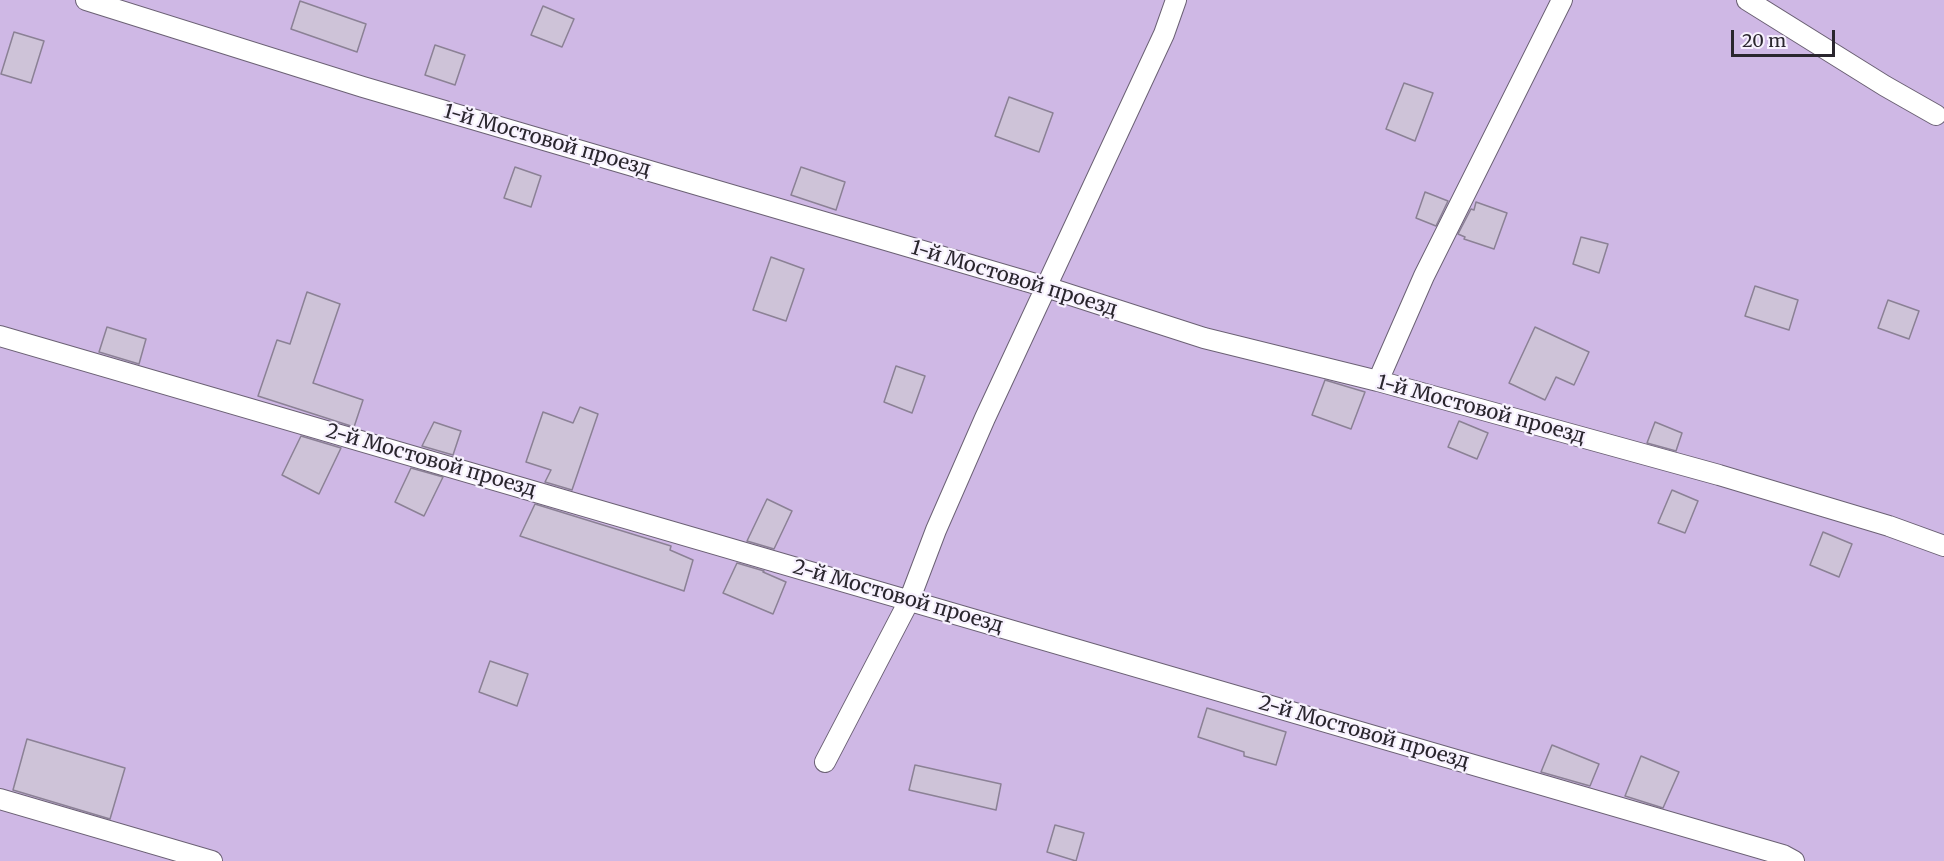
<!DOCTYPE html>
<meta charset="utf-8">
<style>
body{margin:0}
#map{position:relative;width:1944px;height:861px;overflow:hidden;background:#ece2f7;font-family:Merriweather,serif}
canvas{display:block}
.scale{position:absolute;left:1731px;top:30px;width:104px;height:27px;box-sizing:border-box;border:3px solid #2a262e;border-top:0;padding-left:8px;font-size:18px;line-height:21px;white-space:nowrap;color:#2a262e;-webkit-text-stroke:4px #f7f1fe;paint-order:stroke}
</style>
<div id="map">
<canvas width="1944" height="861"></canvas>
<div class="scale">20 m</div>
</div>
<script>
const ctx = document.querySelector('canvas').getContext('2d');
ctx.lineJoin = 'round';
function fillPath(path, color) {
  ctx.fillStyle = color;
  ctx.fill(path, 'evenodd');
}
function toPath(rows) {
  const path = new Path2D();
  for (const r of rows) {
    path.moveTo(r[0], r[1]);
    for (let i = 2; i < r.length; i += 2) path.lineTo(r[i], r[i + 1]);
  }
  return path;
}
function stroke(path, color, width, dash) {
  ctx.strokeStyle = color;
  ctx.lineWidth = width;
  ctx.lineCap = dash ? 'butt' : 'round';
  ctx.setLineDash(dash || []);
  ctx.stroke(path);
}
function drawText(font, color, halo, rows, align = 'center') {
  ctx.font = font + ' Merriweather,serif';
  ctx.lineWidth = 4.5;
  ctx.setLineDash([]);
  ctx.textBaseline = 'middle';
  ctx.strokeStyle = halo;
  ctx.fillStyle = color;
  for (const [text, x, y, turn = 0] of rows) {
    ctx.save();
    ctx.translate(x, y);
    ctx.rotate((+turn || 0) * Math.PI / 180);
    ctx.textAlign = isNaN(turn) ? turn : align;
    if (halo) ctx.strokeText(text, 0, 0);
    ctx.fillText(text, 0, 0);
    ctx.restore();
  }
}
const green = toPath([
 [0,0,1944,0,1944,861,0,861]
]);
const building = toPath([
 [300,1,366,24,357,52,291,29,300,1],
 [543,6,574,19,562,47,531,35,543,6],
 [14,32,44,41,31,83,1,74,14,32],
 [435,45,465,55,455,85,425,75,435,45],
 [1404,83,1433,93,1415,141,1386,129,1404,83],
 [1009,97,1053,113,1039,152,995,136,1009,97],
 [515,167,541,176,531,207,504,198,515,167],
 [801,167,845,182,836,210,791,195,801,167],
 [1425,192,1448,201,1436,226,1416,218,1425,192],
 [1476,202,1507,213,1494,249,1464,239,1465,237,1458,234,1471,209,1474,210,1476,202],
 [1581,237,1608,244,1599,273,1573,264,1581,237],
 [771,257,804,269,786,321,753,310,771,257],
 [1755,286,1798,300,1789,330,1745,316,1755,286],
 [307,292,340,304,313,383,363,400,354,427,258,396,277,340,290,344,307,292],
 [1888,300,1919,311,1909,339,1878,328,1888,300],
 [107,327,146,339,139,364,99,352,107,327],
 [1535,327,1589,352,1574,385,1556,377,1545,400,1509,383,1535,327],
 [896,366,925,376,912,413,884,402,896,366],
 [1325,380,1365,392,1351,429,1312,415,1325,380],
 [580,407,598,414,572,490,545,482,551,470,526,462,543,412,573,423,580,407],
 [1459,421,1488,433,1477,459,1448,447,1459,421],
 [434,422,461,431,453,455,422,446,434,422],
 [1655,422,1682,433,1676,451,1647,443,1655,422],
 [301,436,341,448,319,494,282,475,301,436],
 [411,468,443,477,424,516,395,502,411,468],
 [1672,490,1698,501,1685,533,1658,523,1672,490],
 [767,499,792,511,774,549,747,541,767,499],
 [535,504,671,546,670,550,693,560,684,591,520,536,535,504],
 [1823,532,1852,544,1839,577,1810,565,1823,532],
 [737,563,764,571,763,572,786,582,773,614,723,593,737,563],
 [490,661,528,674,517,706,479,692,490,661],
 [1207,708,1286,732,1276,765,1244,756,1244,752,1198,737,1207,708],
 [27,739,125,768,110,819,13,790,27,739],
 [1552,745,1599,764,1590,786,1541,772,1552,745],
 [1641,756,1679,772,1663,808,1625,796,1641,756],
 [915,765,1001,784,996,810,909,790,915,765],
 [1055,825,1084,833,1076,861,1047,852,1055,825]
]);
const lane = toPath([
 [86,0,363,87,1046,287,1204,338,1378,381,1719,475,1889,526,1944,546],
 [1747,0,1885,86,1936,115],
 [0,336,1783,855,1794,861],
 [1378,381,1424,276,1562,0],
 [825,762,909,601,936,530,985,418,1164,34,1176,0],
 [0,799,212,861]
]);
const streetNames = [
 ["1-й Мостовой проезд",547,141,16],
 ["1-й Мостовой проезд",1014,279,17],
 ["1-й Мостовой проезд",1481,410,15],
 ["2-й Мостовой проезд",431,461,16],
 ["2-й Мостовой проезд",898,597,16],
 ["2-й Мостовой проезд",1364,733,16]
];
fillPath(green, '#cfb8e5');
fillPath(building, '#cec3d8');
stroke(building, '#8b8195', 1.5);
stroke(lane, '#6b6174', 22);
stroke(lane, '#fff', 20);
drawText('20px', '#2a262e', '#f7f1fe', streetNames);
</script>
